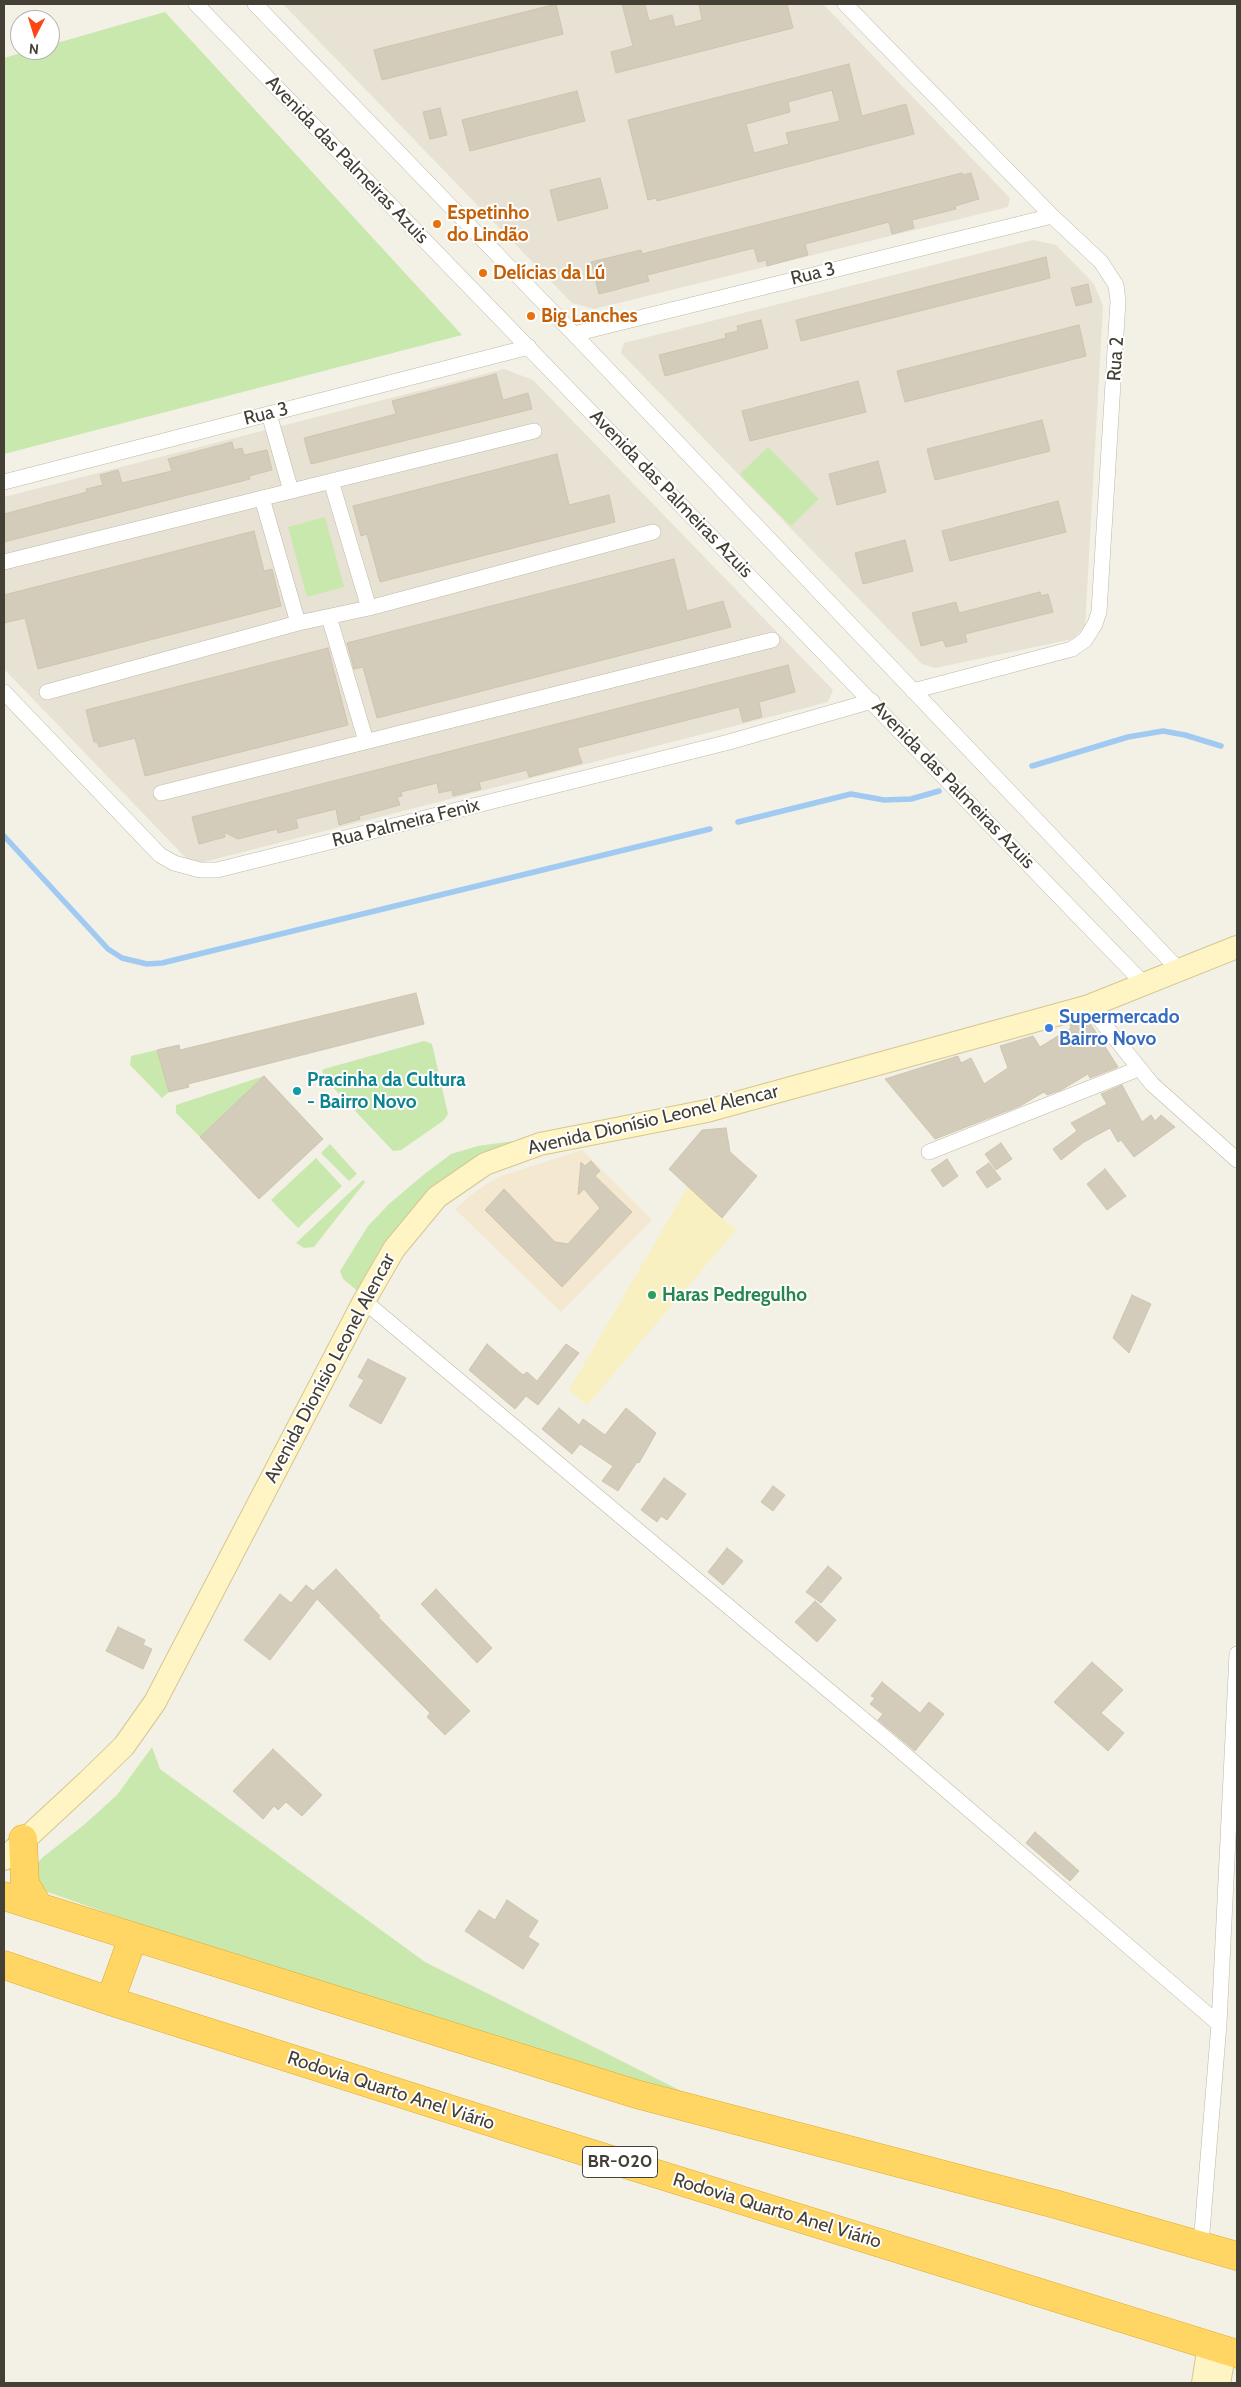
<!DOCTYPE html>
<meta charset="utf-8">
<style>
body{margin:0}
#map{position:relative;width:1241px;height:2387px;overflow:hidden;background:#f3f0e5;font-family:Cabin,sans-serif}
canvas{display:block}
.frame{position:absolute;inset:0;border:5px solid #454035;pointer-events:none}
.north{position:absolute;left:10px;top:10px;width:50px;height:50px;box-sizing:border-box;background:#fff;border:1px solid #b5b3ae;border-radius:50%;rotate:185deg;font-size:14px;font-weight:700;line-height:20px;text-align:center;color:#454035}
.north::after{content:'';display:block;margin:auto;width:18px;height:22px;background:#fc4613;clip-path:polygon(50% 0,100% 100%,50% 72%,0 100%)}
</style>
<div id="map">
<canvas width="1241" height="2387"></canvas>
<div class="frame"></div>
<div class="north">N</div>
</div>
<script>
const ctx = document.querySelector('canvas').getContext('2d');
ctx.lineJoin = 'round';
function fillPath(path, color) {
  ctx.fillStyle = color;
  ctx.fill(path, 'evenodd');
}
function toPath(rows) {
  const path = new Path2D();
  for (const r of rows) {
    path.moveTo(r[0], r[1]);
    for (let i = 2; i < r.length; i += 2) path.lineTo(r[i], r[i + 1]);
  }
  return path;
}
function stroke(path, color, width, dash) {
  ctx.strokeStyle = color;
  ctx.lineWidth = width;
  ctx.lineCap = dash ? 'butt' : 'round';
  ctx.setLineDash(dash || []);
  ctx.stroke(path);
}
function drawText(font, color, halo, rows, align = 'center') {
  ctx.font = font + ' Cabin,sans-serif';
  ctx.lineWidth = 4;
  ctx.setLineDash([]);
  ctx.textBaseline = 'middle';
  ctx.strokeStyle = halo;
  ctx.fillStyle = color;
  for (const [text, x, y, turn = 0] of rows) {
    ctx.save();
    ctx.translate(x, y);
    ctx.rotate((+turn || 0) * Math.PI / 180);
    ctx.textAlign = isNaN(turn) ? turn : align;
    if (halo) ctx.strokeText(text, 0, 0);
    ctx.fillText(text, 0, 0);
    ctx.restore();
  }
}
const residential = toPath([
 [283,4,823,4,1010,198,1008,207,594,309,572,303],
 [1033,240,1056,245,1094,284,1103,306,1085,626,1073,639,935,668,922,664,621,353,624,343],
 [504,369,533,380,833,690,828,702,200,863,186,858,4,669,4,497]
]);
const commercial = toPath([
 [582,1150,652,1220,561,1312,455,1209,476,1191,498,1177]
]);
const green = toPath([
 [165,12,462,335,4,454,4,58,31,50,50,50,50,45],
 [768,447,819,499,791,526,740,474],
 [325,517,344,587,307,597,288,527],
 [424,1041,432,1044,448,1114,443,1121,401,1150,393,1151,325,1079,322,1071,324,1069],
 [157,1050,169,1092,162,1098,130,1065,131,1056],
 [264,1076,200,1137,176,1113,176,1105],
 [514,1141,481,1156,360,1293,343,1279,340,1271,368,1226,389,1204,422,1176,451,1154,478,1146],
 [330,1144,357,1174,349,1181,321,1153],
 [316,1158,342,1186,298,1228,271,1200],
 [363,1180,365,1182,314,1247,304,1248,296,1243],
 [152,1747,160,1769,425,1962,701,2101,167,1934,42,1890,34,1868,42,1858,85,1824,117,1795]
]);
const sand = toPath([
 [688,1186,736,1230,587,1405,569,1390]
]);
const stream = toPath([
 [1032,766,1128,737,1163,731,1185,735,1221,746],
 [738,822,851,794,884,800,911,799,939,791],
 [4,836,108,949,122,958,147,964,162,963,710,829]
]);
const building = toPath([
 [556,4,563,34,382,80,374,50,556,4],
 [622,4,645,4,649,21,672,15,675,27,702,20,699,4,787,4,793,28,616,73,611,52,633,46,622,4],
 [849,64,862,116,906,104,914,134,657,201,656,198,648,200,628,120,849,64],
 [832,90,840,121,786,133,789,144,754,153,746,124,790,112,788,102,832,90],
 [577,91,585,121,470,151,462,120,577,91],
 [440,108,447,135,430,139,423,112,440,108],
 [962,173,963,175,971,173,979,199,955,206,956,209,912,220,914,228,892,234,889,222,805,244,808,255,767,266,766,260,758,262,754,248,647,275,649,281,599,294,591,262,641,250,642,254,962,173],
 [600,178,608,208,558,221,550,190,600,178],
 [1046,257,1050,278,801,341,796,320,1046,257],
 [1088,284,1092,302,1076,306,1071,288,1088,284],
 [761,320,768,348,665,376,659,355,726,338,725,334,738,331,737,326,761,320],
 [1079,325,1086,356,905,402,897,371,1079,325],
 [496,374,503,400,528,393,532,409,311,464,304,438,396,414,392,401,496,374],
 [858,381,866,412,750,441,742,411,858,381],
 [1042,420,1050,451,935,480,927,449,1042,420],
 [232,442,234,450,242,448,244,455,267,450,272,470,249,476,250,479,4,542,4,514,87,492,86,489,103,485,100,475,118,470,122,483,172,471,168,459,232,442],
 [557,454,569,505,609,495,615,522,380,582,367,534,361,536,353,506,557,454],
 [878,461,886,492,837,505,829,474,878,461],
 [1058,501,1066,532,950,561,942,531,1058,501],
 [254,531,264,571,272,569,281,606,38,669,25,618,4,623,4,595,254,531],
 [905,540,913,571,863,584,855,553,905,540],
 [674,559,687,611,723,601,731,627,377,718,363,667,354,669,347,643,674,559],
 [1040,592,1041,596,1048,594,1053,612,965,634,967,642,946,647,943,640,921,646,912,613,956,602,959,613,1040,592],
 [328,648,348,725,145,776,135,738,99,747,97,742,94,742,86,710,328,648],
 [788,665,795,692,759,702,762,717,743,722,739,707,577,748,582,763,529,777,527,770,479,782,481,789,453,796,452,790,439,793,437,783,401,792,402,796,397,797,400,805,359,816,360,819,339,825,336,809,296,819,298,828,278,833,277,829,238,839,224,832,225,837,199,844,192,817,788,665],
 [416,993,424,1024,188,1084,189,1087,169,1092,157,1050,179,1045,180,1050,416,993],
 [1088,1020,1118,1067,1090,1078,1088,1074,1061,1090,1047,1095,1044,1092,1020,1106,935,1139,885,1079,958,1056,961,1063,971,1058,984,1084,1008,1068,1000,1046,1033,1036,1040,1047,1071,1028,1070,1025,1088,1020],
 [264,1076,323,1139,259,1199,200,1137,264,1076],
 [1122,1085,1142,1122,1151,1115,1155,1121,1161,1115,1175,1127,1134,1157,1121,1140,1118,1142,1110,1128,1084,1142,1061,1160,1053,1149,1077,1131,1071,1123,1107,1104,1101,1094,1122,1085],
 [726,1128,730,1152,757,1176,722,1218,669,1169,702,1130,726,1128],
 [1001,1143,1012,1159,996,1170,985,1154,1001,1143],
 [947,1159,958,1176,943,1187,931,1170,947,1159],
 [591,1161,600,1171,595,1176,632,1212,562,1287,485,1210,504,1189,555,1242,568,1244,600,1208,584,1189,578,1195,581,1162,585,1166,591,1161],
 [989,1163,1001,1179,987,1188,976,1172,989,1163],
 [1105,1169,1126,1196,1107,1210,1087,1184,1105,1169],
 [1132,1295,1151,1304,1129,1353,1113,1338,1132,1295],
 [487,1344,523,1375,527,1372,537,1381,566,1344,579,1353,538,1405,526,1396,515,1409,469,1370,487,1344],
 [368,1359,406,1378,381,1424,349,1406,364,1380,358,1377,368,1359],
 [559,1408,579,1425,583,1419,605,1435,626,1408,656,1433,639,1463,637,1462,618,1491,602,1481,613,1466,580,1444,572,1454,542,1429,559,1408],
 [664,1478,686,1494,667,1520,661,1516,657,1522,641,1510,664,1478],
 [773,1486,785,1495,773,1511,761,1502,773,1486],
 [727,1548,743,1561,723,1585,708,1572,727,1548],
 [828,1566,842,1578,821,1603,806,1592,828,1566],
 [336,1569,380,1616,378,1617,470,1711,445,1735,427,1717,430,1713,317,1599,270,1660,244,1640,280,1594,291,1603,306,1585,313,1591,336,1569],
 [436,1589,492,1648,477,1663,421,1604,436,1589],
 [815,1601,836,1620,817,1642,795,1622,815,1601],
 [118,1627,145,1640,143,1645,152,1649,143,1669,106,1651,118,1627],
 [1092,1662,1123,1690,1101,1713,1124,1733,1108,1751,1054,1702,1092,1662],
 [882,1682,920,1713,929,1702,944,1714,915,1751,878,1720,883,1714,870,1704,875,1698,871,1696,882,1682],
 [273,1749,322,1795,302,1816,286,1802,278,1810,274,1806,263,1819,233,1791,273,1749],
 [1035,1832,1079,1871,1070,1881,1026,1843,1035,1832],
 [507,1900,538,1921,528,1937,539,1944,523,1969,465,1931,479,1910,495,1920,507,1900]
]);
const street = toPath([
 [196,4,1145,985],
 [255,4,574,334,1180,971],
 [845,4,1052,216,1101,262,1116,285,1118,301,1099,612,1095,624,1085,640,1072,649,913,691],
 [574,334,1052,216],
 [269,414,291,491],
 [331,481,369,608],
 [4,482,529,347],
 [262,498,298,623],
 [4,562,534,431],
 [329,617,366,741],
 [4,692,160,855,174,863,200,870,217,870,729,742,872,701],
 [47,692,298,623,369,608,653,532],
 [161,793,772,640],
 [1089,1006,1152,1084,1237,1160],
 [929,1152,1138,1069],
 [364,1301,889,1741,1219,2024],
 [1201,2244,1219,2024,1237,1654]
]);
const secondary = toPath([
 [4,1859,88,1781,124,1746,155,1702,364,1301,394,1249,437,1197,485,1164,540,1144,707,1111,1089,1006,1237,947],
 [1203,2383,1209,2345],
 [1219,2383,1225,2350]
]);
const highway = toPath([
 [23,1839,25,1884,39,1907],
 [4,1896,636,2094,1055,2204,1237,2256],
 [4,1965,110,2001,525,2133,1237,2354],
 [110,2001,133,1937]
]);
const markers = [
 [437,224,5,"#e8710a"],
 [483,273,5,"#e8710a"],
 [531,316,5,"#e8710a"],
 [1049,1028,5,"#3f7fe0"],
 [297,1091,5,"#0f9aa8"],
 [652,1295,5,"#2e9e5b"]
];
const shields = [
 [620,2162,75]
];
const shieldNames = [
 ["BR-020",620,2162]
];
const streetNames = [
 ["Avenida das Palmeiras Azuis",347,160,46],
 ["Rua 3",813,274,-14],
 ["Rua 2",1116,359,-86],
 ["Rua 3",266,414,-14],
 ["Avenida das Palmeiras Azuis",671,494,46],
 ["Avenida das Palmeiras Azuis",953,785,46],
 ["Rua Palmeira Fenix",406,823,-14],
 ["Avenida Dionísio Leonel Alencar",653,1120,-13],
 ["Avenida Dionísio Leonel Alencar",330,1368,-62],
 ["Rodovia Quarto Anel Viário",391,2091,18],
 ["Rodovia Quarto Anel Viário",777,2211,17]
];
const foodNames = [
 ["Espetinho",447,213],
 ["do Lindão",447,235],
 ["Delícias da Lú",493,273],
 ["Big Lanches",541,316]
];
const shopNames = [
 ["Supermercado",1059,1017],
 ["Bairro Novo",1059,1039]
];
const cultureNames = [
 ["Pracinha da Cultura",307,1080],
 ["- Bairro Novo",307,1102]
];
const leisureNames = [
 ["Haras Pedregulho",662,1295]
];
fillPath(residential, '#e7e2d3');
fillPath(commercial, '#f5e8d0');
fillPath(green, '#c9e8ad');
fillPath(sand, '#f8f0c0');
stroke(stream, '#a0caf1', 5.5);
fillPath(building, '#d4ccba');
stroke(building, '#cfc4ae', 1);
stroke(street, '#beb8a8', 16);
stroke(secondary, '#d4c794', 24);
stroke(highway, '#dfab33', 29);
stroke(street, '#fff', 15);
stroke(secondary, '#fff4c3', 22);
stroke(highway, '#ffd664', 28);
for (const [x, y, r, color] of markers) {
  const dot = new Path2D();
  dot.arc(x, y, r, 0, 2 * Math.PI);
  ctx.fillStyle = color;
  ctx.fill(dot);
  stroke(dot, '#fff', 2);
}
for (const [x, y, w] of shields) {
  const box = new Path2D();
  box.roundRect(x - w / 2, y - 15.5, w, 31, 4);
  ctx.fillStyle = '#fff';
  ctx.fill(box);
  stroke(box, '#454035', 1);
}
drawText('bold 18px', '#454035', null, shieldNames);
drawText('19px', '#454035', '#fff', streetNames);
drawText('bold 19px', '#c56008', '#fff', foodNames, 'left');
drawText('bold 19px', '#366cbe', '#fff', shopNames, 'left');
drawText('bold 19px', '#0d838f', '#fff', cultureNames, 'left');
drawText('bold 19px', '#27864d', '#fff', leisureNames, 'left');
</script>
